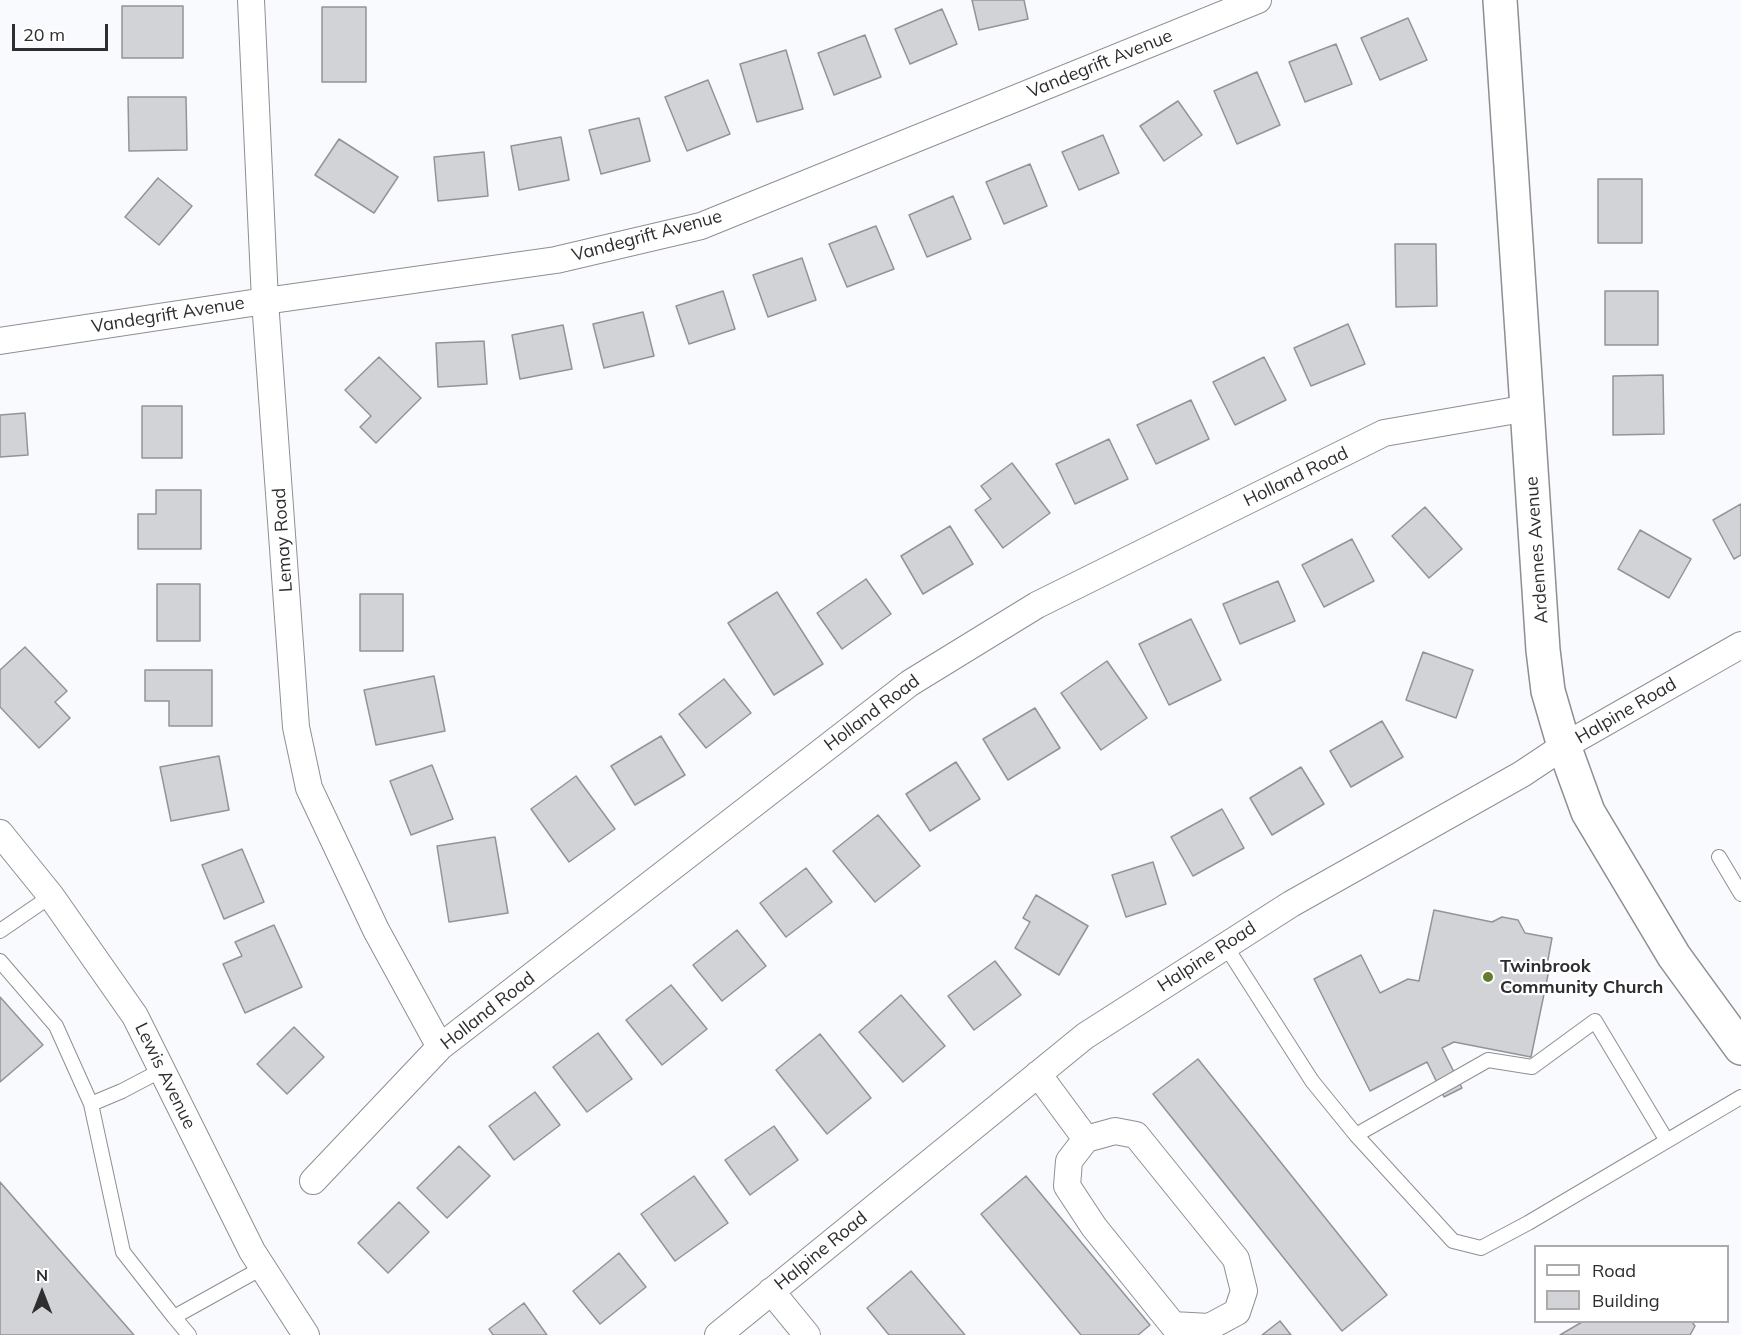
<!DOCTYPE html>
<style>
body{margin:0}
#map{position:relative;width:1741px;height:1335px;overflow:hidden;background:#f9fafd;font-family:Mulish,sans-serif}
canvas{display:block}
.legend{position:absolute;left:1534px;top:1245px;width:195px;height:78px;box-sizing:border-box;background:#fff;border:2px solid #ababac;margin:0;padding:8px 10px;list-style:none;font-size:18px;color:#2e2e30}
.legend li{display:flex;align-items:center;gap:12px;height:30px}
.legend b{width:30px;border:2px solid #ababac}
.north{position:absolute;left:12px;top:1263px;width:60px;height:60px;-webkit-text-stroke:4px #fff;paint-order:stroke;rotate:0deg;font-size:16px;font-weight:700;line-height:24px;text-align:center;color:#2e2e30}
.north::after{content:'';display:block;margin:auto;width:21px;height:27px;background:#2e2e30;clip-path:polygon(50% 0,100% 100%,50% 72%,0 100%)}
.scale{position:absolute;left:12px;top:24px;width:96px;height:27px;box-sizing:border-box;border:3px solid #2e2e30;border-top:0;padding-left:8px;font-size:18px;line-height:21px;white-space:nowrap;color:#2e2e30;-webkit-text-stroke:4px #fff;paint-order:stroke}
</style>
<div id="map">
<canvas width="1741" height="1335"></canvas>
<ul class="legend">
<li><b style="height:8px;background:#fff"></b>Road</li>
<li><b style="height:16px;background:#d2d3d7"></b>Building</li>
</ul>
<div class="north">N</div>
<div class="scale">20 m</div>
</div>
<script>
const ctx = document.querySelector('canvas').getContext('2d');
ctx.lineJoin = 'round';
function fillPath(path, color) {
  ctx.fillStyle = color;
  ctx.fill(path, 'evenodd');
}
function toPath(rows) {
  const path = new Path2D();
  for (const r of rows) {
    path.moveTo(r[0], r[1]);
    for (let i = 2; i < r.length; i += 2) path.lineTo(r[i], r[i + 1]);
  }
  return path;
}
function stroke(path, color, width, dash) {
  ctx.strokeStyle = color;
  ctx.lineWidth = width;
  ctx.lineCap = dash ? 'butt' : 'round';
  ctx.setLineDash(dash || []);
  ctx.stroke(path);
}
function drawText(font, color, halo, rows, align = 'center') {
  ctx.font = font + ' Mulish,sans-serif';
  ctx.lineWidth = 4.5;
  ctx.setLineDash([]);
  ctx.textBaseline = 'middle';
  ctx.strokeStyle = halo;
  ctx.fillStyle = color;
  for (const [text, x, y, turn = 0] of rows) {
    ctx.save();
    ctx.translate(x, y);
    ctx.rotate((+turn || 0) * Math.PI / 180);
    ctx.textAlign = isNaN(turn) ? turn : align;
    if (halo) ctx.strokeText(text, 0, 0);
    ctx.fillText(text, 0, 0);
    ctx.restore();
  }
}
const building = toPath([
 [972,0,1024,0,1028,19,979,30,972,0],
 [122,6,183,6,183,58,122,58,122,6],
 [322,7,366,7,366,82,322,82,322,7],
 [942,9,957,44,910,64,895,29,942,9],
 [1408,18,1427,60,1380,80,1361,38,1408,18],
 [865,35,881,77,834,95,818,53,865,35],
 [1336,44,1352,84,1305,102,1289,62,1336,44],
 [786,50,803,109,757,122,740,64,786,50],
 [1257,72,1280,125,1237,144,1214,91,1257,72],
 [708,80,730,134,687,151,665,97,708,80],
 [128,97,186,97,187,150,129,151,128,97],
 [1178,101,1202,135,1164,161,1140,126,1178,101],
 [639,118,650,161,601,174,589,130,639,118],
 [1103,135,1119,173,1079,190,1062,152,1103,135],
 [561,137,569,180,519,190,511,146,561,137],
 [339,139,398,177,374,213,315,175,339,139],
 [484,152,488,196,438,201,434,157,484,152],
 [1030,164,1047,206,1004,224,986,182,1030,164],
 [158,178,192,206,159,245,125,217,158,178],
 [1598,179,1642,179,1642,243,1598,243,1598,179],
 [953,196,971,239,927,257,909,215,953,196],
 [876,226,894,269,847,287,829,244,876,226],
 [1395,244,1436,244,1437,306,1396,307,1395,244],
 [802,258,816,300,768,317,753,275,802,258],
 [723,291,735,329,689,344,676,306,723,291],
 [1605,291,1658,291,1658,345,1605,345,1605,291],
 [643,312,654,356,604,368,593,324,643,312],
 [1348,324,1365,364,1311,386,1294,348,1348,324],
 [563,325,572,369,520,379,512,335,563,325],
 [484,341,487,384,438,387,436,343,484,341],
 [379,357,421,398,376,443,360,427,371,416,345,390,379,357],
 [1264,357,1286,400,1235,425,1213,382,1264,357],
 [1663,375,1664,434,1613,435,1613,376,1663,375],
 [1191,400,1209,439,1156,464,1137,425,1191,400],
 [142,406,182,406,182,458,142,458,142,406],
 [25,413,28,455,0,457,0,415,25,413],
 [1109,439,1128,479,1075,504,1056,464,1109,439],
 [1012,463,1050,513,1003,548,975,510,991,499,981,486,1012,463],
 [156,490,201,490,201,549,138,549,138,514,156,514,156,490],
 [1741,504,1741,555,1734,559,1713,520,1741,504],
 [1425,507,1462,549,1429,578,1392,536,1425,507],
 [950,526,973,564,923,594,901,556,950,526],
 [1640,530,1691,559,1669,598,1618,569,1640,530],
 [1352,539,1374,581,1324,607,1302,565,1352,539],
 [866,579,891,614,842,649,817,613,866,579],
 [1278,581,1295,621,1240,644,1223,604,1278,581],
 [157,584,200,584,200,641,157,641,157,584],
 [777,592,823,664,774,695,728,623,777,592],
 [360,594,403,594,403,651,360,651,360,594],
 [1191,619,1221,680,1169,705,1139,644,1191,619],
 [25,647,67,691,55,702,70,718,39,748,0,707,0,670,25,647],
 [1423,652,1473,670,1456,718,1406,700,1423,652],
 [1107,661,1147,718,1101,750,1061,693,1107,661],
 [145,670,212,670,212,726,169,726,169,701,145,701,145,670],
 [434,676,445,731,376,745,364,690,434,676],
 [724,679,751,713,706,748,679,714,724,679],
 [1035,708,1060,748,1008,780,983,739,1035,708],
 [1382,721,1403,757,1351,787,1330,751,1382,721],
 [661,736,685,775,635,805,611,766,661,736],
 [219,756,229,810,171,821,160,767,219,756],
 [956,762,980,799,930,831,906,794,956,762],
 [432,765,453,819,411,835,390,781,432,765],
 [1301,767,1324,804,1272,835,1250,798,1301,767],
 [576,776,615,829,569,862,531,809,576,776],
 [1222,809,1244,848,1193,876,1171,837,1222,809],
 [878,815,920,866,875,902,833,851,878,815],
 [495,837,508,913,449,922,437,846,495,837],
 [242,849,264,902,224,919,202,865,242,849],
 [1153,862,1166,904,1126,917,1112,875,1153,862],
 [806,868,832,902,786,937,760,903,806,868],
 [1036,895,1088,926,1059,975,1015,948,1030,922,1023,918,1036,895],
 [1434,910,1492,922,1502,917,1518,920,1525,933,1552,938,1547,965,1549,970,1531,1057,1454,1042,1442,1048,1462,1088,1444,1097,1427,1062,1370,1091,1314,979,1361,955,1380,993,1408,979,1419,981,1434,910],
 [274,925,302,987,245,1013,223,964,242,956,235,942,274,925],
 [737,930,766,966,722,1001,693,965,737,930],
 [995,961,1021,995,974,1030,948,996,995,961],
 [671,985,707,1029,662,1065,626,1020,671,985],
 [901,995,945,1046,903,1082,859,1032,901,995],
 [0,997,43,1045,0,1082,0,997],
 [294,1027,324,1057,287,1094,257,1064,294,1027],
 [598,1033,632,1079,587,1112,553,1067,598,1033],
 [820,1034,871,1098,827,1134,776,1070,820,1034],
 [1198,1059,1387,1295,1342,1331,1153,1094,1198,1059],
 [535,1092,560,1125,514,1160,489,1126,535,1092],
 [774,1126,798,1160,750,1195,725,1160,774,1126],
 [459,1146,490,1176,447,1218,417,1188,459,1146],
 [694,1176,728,1223,675,1261,641,1214,694,1176],
 [1026,1176,1150,1325,1138,1335,1081,1335,981,1214,1026,1176],
 [0,1182,134,1335,0,1335,0,1182],
 [399,1202,429,1232,388,1273,358,1243,399,1202],
 [619,1253,646,1287,600,1324,573,1291,619,1253],
 [911,1271,965,1335,889,1335,867,1308,911,1271],
 [524,1303,547,1335,493,1335,489,1329,524,1303],
 [1280,1321,1291,1335,1262,1335,1280,1321],
 [1582,1322,1692,1322,1695,1326,1690,1335,1560,1335,1582,1322]
]);
const service = toPath([
 [1719,857,1741,894],
 [0,931,51,896],
 [1225,945,1312,1081,1356,1135,1453,1241,1481,1248,1528,1223,1741,1097],
 [0,961,56,1026,91,1104,122,1091,162,1070],
 [91,1104,123,1252,174,1317,262,1268],
 [1356,1135,1488,1060,1532,1067,1595,1021,1667,1141],
 [174,1317,189,1335]
]);
const minor = toPath([
 [251,0,265,301,296,727,309,788,376,930,440,1047],
 [0,341,265,301,556,260,701,226,1258,0],
 [0,833,51,896,135,1016,252,1251,306,1335],
 [1038,1074,1086,1139,1069,1161,1067,1186,1094,1227,1173,1325,1209,1327,1237,1312,1244,1291,1236,1259,1136,1135,1115,1131,1086,1139],
 [313,1181,440,1047,910,683,1037,605,1384,433,1528,408],
 [771,1291,807,1335],
 [718,1335,1085,1036,1291,904,1522,774,1564,746,1741,645]
]);
const tertiary = toPath([
 [1500,0,1543,650,1548,691,1564,746,1588,812,1674,956,1741,1048]
]);
const markers = [
 [1488,977,6,"#637d30"]
];
const streetNames = [
 ["Vandegrift Avenue",1100,64,-22],
 ["Vandegrift Avenue",647,236,-15],
 ["Vandegrift Avenue",168,315,-9],
 ["Holland Road",1296,477,-26],
 ["Lemay Road",283,540,-94],
 ["Ardennes Avenue",1537,550,-94],
 ["Halpine Road",1626,711,-30],
 ["Holland Road",872,713,-37],
 ["Halpine Road",1207,957,-33],
 ["Holland Road",488,1011,-38],
 ["Lewis Avenue",165,1076,64],
 ["Halpine Road",821,1251,-39]
];
const poiNames = [
 ["Twinbrook",1500,967],
 ["Community Church",1500,988]
];
fillPath(building, '#d2d3d7');
stroke(building, '#939497', 1.5);
stroke(service, '#8e8f92', 16);
stroke(minor, '#8e8f92', 28);
stroke(tertiary, '#8e8f92', 36);
stroke(service, '#fff', 14);
stroke(minor, '#fff', 26);
stroke(tertiary, '#fff', 33);
for (const [x, y, r, color] of markers) {
  const dot = new Path2D();
  dot.arc(x, y, r, 0, 2 * Math.PI);
  ctx.fillStyle = color;
  ctx.fill(dot);
  stroke(dot, '#fff', 2);
}
drawText('18px', '#2e2e30', '#fff', streetNames);
drawText('bold 18px', '#2e2e30', '#fff', poiNames, 'left');
</script>
